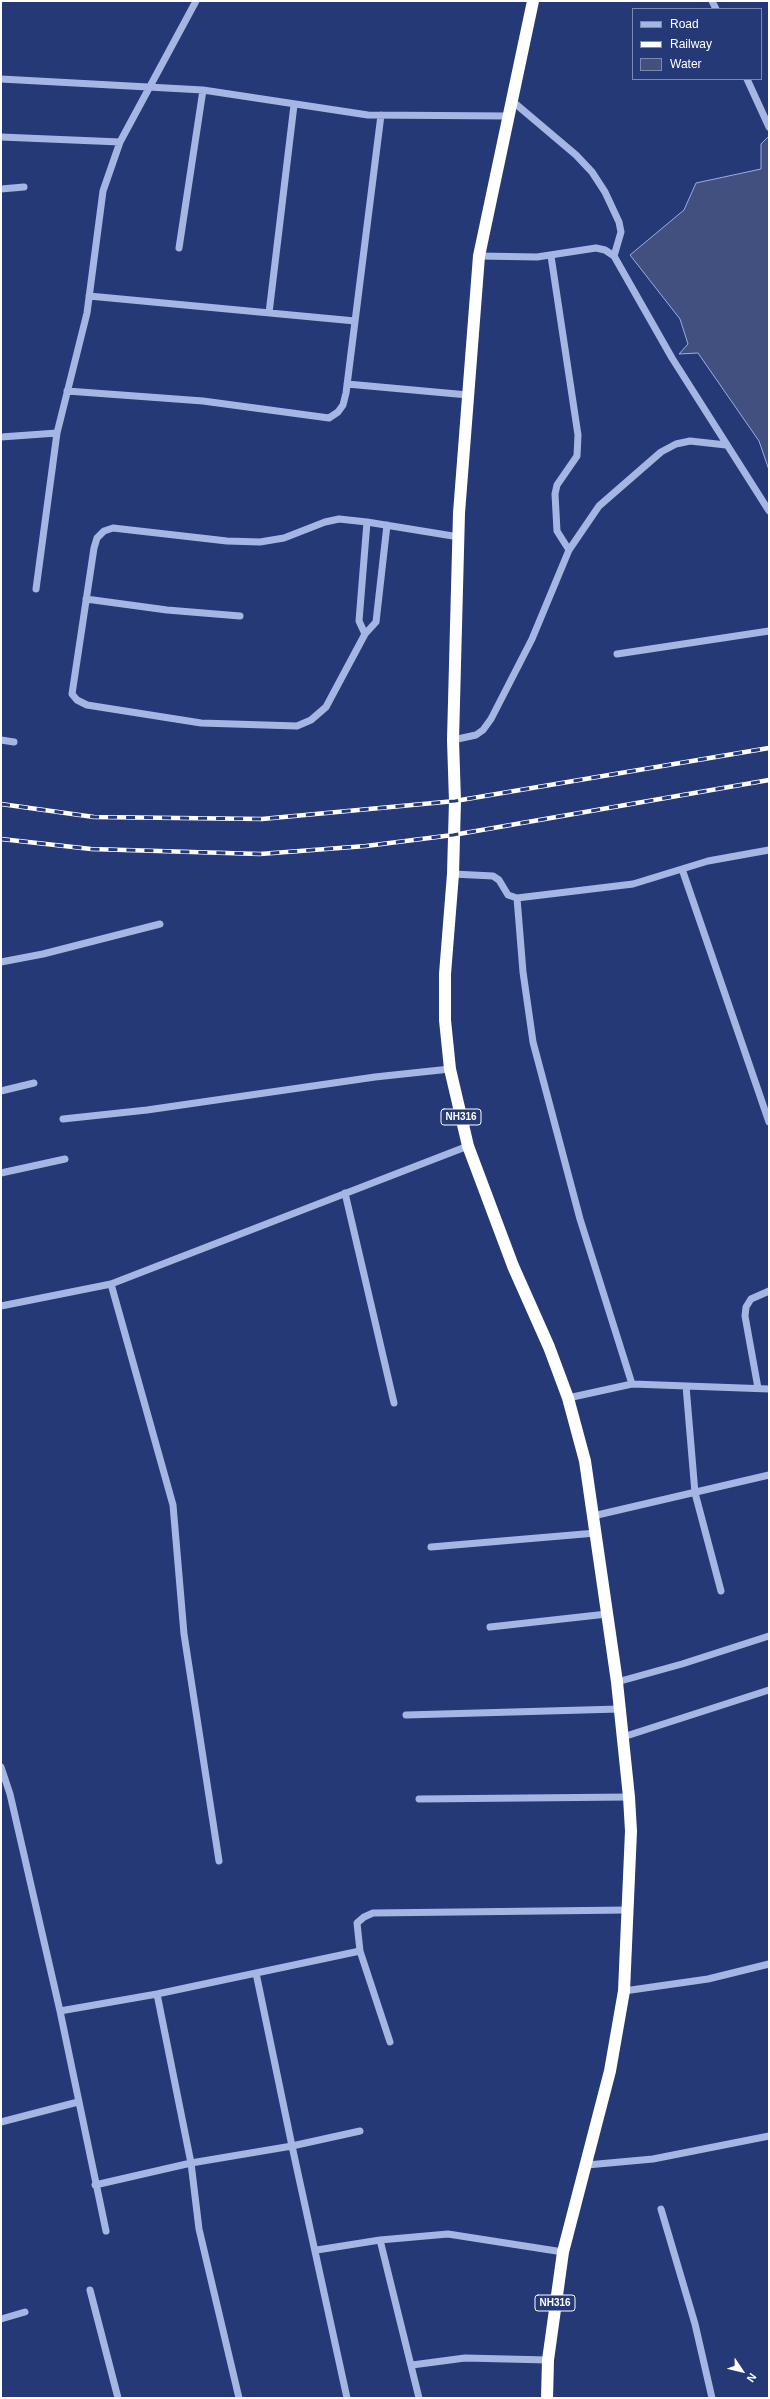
<!DOCTYPE html>
<style>
body{margin:0}
#map{position:relative;width:770px;height:2399px;overflow:hidden;background:#253977;font-family:Helvetica,sans-serif}
canvas{display:block}
.frame{position:absolute;inset:0;border:2px solid #fff;pointer-events:none}
.legend{position:absolute;left:632px;top:8px;width:130px;height:72px;box-sizing:border-box;background:#253977;border:1px solid #7c88ad;margin:0;padding:5px 7px;list-style:none;font-size:12px;color:#fff}
.legend li{display:flex;align-items:center;gap:8px;height:20px}
.legend b{width:20px;border:1px solid #7c88ad}
.north{position:absolute;left:722px;top:2351px;width:40px;height:40px;-webkit-text-stroke:3px #253977;paint-order:stroke;rotate:125deg;font-size:11px;font-weight:700;line-height:16px;text-align:center;color:#fff}
.north::after{content:'';display:block;margin:auto;width:14px;height:18px;background:#fff;clip-path:polygon(50% 0,100% 100%,50% 72%,0 100%)}
</style>
<div id="map">
<canvas width="770" height="2399"></canvas>
<div class="frame"></div>
<ul class="legend">
<li><b style="height:5px;background:#a6b6e3"></b>Road</li>
<li><b style="height:5px;background:#fff"></b>Railway</li>
<li><b style="height:11px;background:#41507e"></b>Water</li>
</ul>
<div class="north">N</div>
</div>
<script>
const ctx = document.querySelector('canvas').getContext('2d');
ctx.lineJoin = 'round';
function fillPath(path, color) {
  ctx.fillStyle = color;
  ctx.fill(path, 'evenodd');
}
function toPath(rows) {
  const path = new Path2D();
  for (const r of rows) {
    path.moveTo(r[0], r[1]);
    for (let i = 2; i < r.length; i += 2) path.lineTo(r[i], r[i + 1]);
  }
  return path;
}
function stroke(path, color, width, dash) {
  ctx.strokeStyle = color;
  ctx.lineWidth = width;
  ctx.lineCap = dash ? 'butt' : 'round';
  ctx.setLineDash(dash || []);
  ctx.stroke(path);
}
function drawText(font, color, halo, rows, align = 'center') {
  ctx.font = font + ' Helvetica,sans-serif';
  ctx.lineWidth = 3;
  ctx.setLineDash([]);
  ctx.textBaseline = 'middle';
  ctx.strokeStyle = halo;
  ctx.fillStyle = color;
  for (const [text, x, y, turn = 0] of rows) {
    ctx.save();
    ctx.translate(x, y);
    ctx.rotate((+turn || 0) * Math.PI / 180);
    ctx.textAlign = isNaN(turn) ? turn : align;
    if (halo) ctx.strokeText(text, 0, 0);
    ctx.fillText(text, 0, 0);
    ctx.restore();
  }
}
const water = toPath([
 [769,136,769,470,759,441,698,353,679,354,688,344,680,319,630,255,684,210,696,183,761,169,761,144,769,136]
]);
const minor = toPath([
 [712,1,716,9],
 [1,79,203,90,368,115,508,116],
 [747,79,769,127],
 [511,100,576,155,592,172,605,192,619,222,621,232,614,256],
 [1,137,120,142],
 [1,189,24,187],
 [179,248,203,90],
 [479,256,537,257,596,248,605,250,614,256,672,358,769,511],
 [551,256,578,435,577,456,557,485,555,494,557,531,569,550],
 [89,296,355,321],
 [269,313,294,105],
 [347,384,468,395],
 [67,391,203,401,329,418,338,412,343,405,346,393,381,115],
 [1,437,57,433],
 [387,525,376,622,365,634,326,707,311,720,297,726,201,723,87,705,77,700,72,694,94,548,97,538,104,531,113,528,227,541,260,542,284,538,325,522,339,519,367,522,459,537],
 [36,589,57,433,87,313,103,191,120,142,196,1],
 [86,599,167,610,240,616],
 [365,634,359,621,367,522],
 [617,654,769,631],
 [1,740,14,742],
 [453,740,476,735,483,730,491,719,532,639,569,550,599,506,661,452,676,444,690,441,726,445],
 [682,869,769,1122],
 [453,874,493,876,499,880,508,895,517,898,633,884,708,861,769,850],
 [517,898,523,972,533,1042,580,1219,632,1384],
 [1,962,43,954,160,924],
 [1,1091,34,1083],
 [63,1119,147,1110,375,1077,450,1069],
 [1,1173,65,1159],
 [345,1193,394,1403],
 [111,1284,173,1505,184,1634,219,1861],
 [1,1306,111,1284,468,1146],
 [686,1386,695,1493,721,1591],
 [758,1388,745,1316,746,1307,751,1299,769,1291],
 [568,1398,632,1384,769,1389],
 [593,1516,769,1475],
 [431,1547,596,1533],
 [490,1627,607,1614],
 [617,1682,682,1664,769,1636],
 [406,1715,619,1709],
 [623,1737,769,1690],
 [1,1767,10,1794,60,2011,106,2231],
 [419,1799,629,1797],
 [256,1973,292,2146,360,2131],
 [624,1991,708,1979,769,1964],
 [157,1994,191,2163,199,2229,239,2398],
 [60,2011,157,1994,360,1951],
 [390,2042,360,1951,357,1923,364,1917,373,1913,628,1910],
 [1,2122,78,2102],
 [587,2165,653,2159,769,2136],
 [95,2185,191,2163,292,2146,347,2398],
 [661,2209,695,2324,712,2398],
 [380,2240,419,2398],
 [317,2250,380,2240,448,2234,563,2252],
 [90,2290,118,2398],
 [1,2319,25,2312],
 [412,2365,465,2358,548,2360]
]);
const highway = toPath([
 [533,1,479,256,459,513,453,740,455,801,453,874,445,974,445,1020,450,1069,468,1146,513,1266,549,1347,568,1398,585,1461,617,1682,629,1797,631,1831,624,1991,610,2071,563,2252,548,2360,547,2398]
]);
const rail = toPath([
 [1,804,94,817,262,819,455,801,769,748],
 [1,839,91,849,260,854,366,846,453,835,769,780]
]);
const shields = [
 [461,1117,40],
 [555,2303,40]
];
const shieldNames = [
 ["NH316",461,1117],
 ["NH316",555,2303]
];
fillPath(water, '#41507e');
stroke(water, '#9aaee4', 1);
stroke(minor, '#a6b6e3', 7);
stroke(highway, '#fff', 12);
stroke(rail, '#fff', 4.5);
stroke(rail, '#253977', 3, [9]);
for (const [x, y, w] of shields) {
  const box = new Path2D();
  box.roundRect(x - w / 2, y - 8, w, 16, 3);
  ctx.fillStyle = '#253977';
  ctx.fill(box);
  stroke(box, '#fff', 1);
}
drawText('bold 10px', '#fff', null, shieldNames);
</script>
